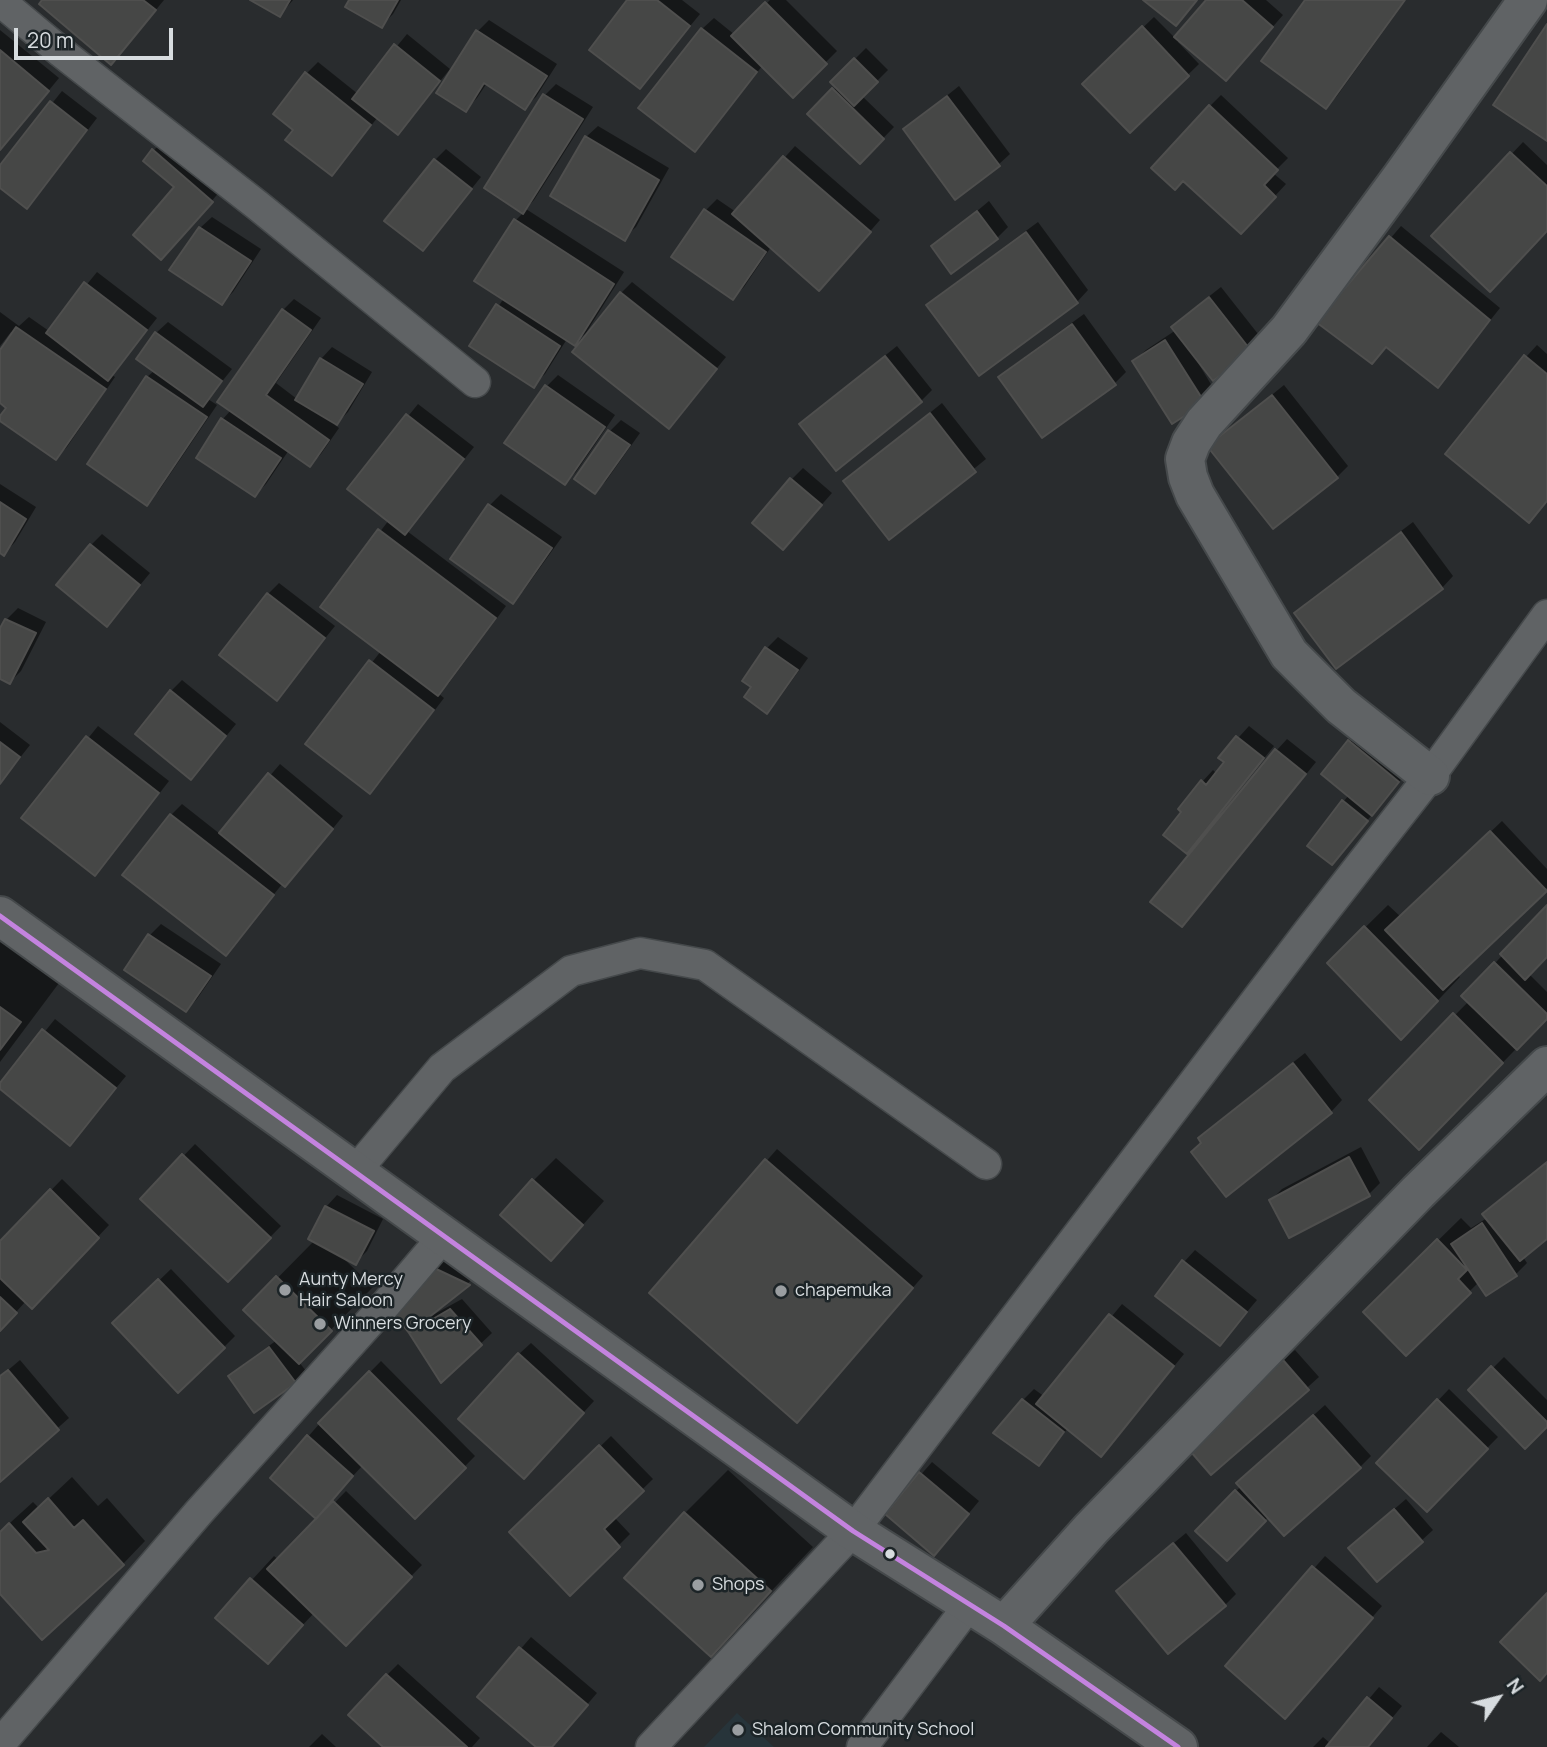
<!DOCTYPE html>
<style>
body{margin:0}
#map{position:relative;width:1547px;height:1747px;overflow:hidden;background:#292c2e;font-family:Manrope,sans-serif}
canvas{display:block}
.north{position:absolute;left:1463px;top:1663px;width:70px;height:70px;-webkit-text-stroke:5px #1c2427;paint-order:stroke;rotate:55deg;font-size:19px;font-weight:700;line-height:28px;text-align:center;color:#d7dcdf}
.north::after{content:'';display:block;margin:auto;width:24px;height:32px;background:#d7dcdf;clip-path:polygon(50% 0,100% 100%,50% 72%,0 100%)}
.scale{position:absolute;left:14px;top:28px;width:159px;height:32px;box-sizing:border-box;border:4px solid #d7dcdf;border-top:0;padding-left:9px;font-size:21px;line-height:24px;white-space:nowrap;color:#d7dcdf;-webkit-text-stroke:5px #1c2427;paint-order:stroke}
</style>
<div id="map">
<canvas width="1547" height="1747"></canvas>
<div class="north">N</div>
<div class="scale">20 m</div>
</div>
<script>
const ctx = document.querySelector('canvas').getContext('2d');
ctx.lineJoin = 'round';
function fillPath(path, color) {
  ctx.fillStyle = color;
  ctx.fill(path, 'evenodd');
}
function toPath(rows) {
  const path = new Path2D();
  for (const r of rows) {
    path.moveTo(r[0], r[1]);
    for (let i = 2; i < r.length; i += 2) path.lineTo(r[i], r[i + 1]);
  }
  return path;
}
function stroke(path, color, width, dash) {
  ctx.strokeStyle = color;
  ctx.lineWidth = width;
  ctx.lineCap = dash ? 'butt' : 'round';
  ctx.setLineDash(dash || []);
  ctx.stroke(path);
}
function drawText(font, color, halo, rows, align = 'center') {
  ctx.font = font + ' Manrope,sans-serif';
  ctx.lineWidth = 5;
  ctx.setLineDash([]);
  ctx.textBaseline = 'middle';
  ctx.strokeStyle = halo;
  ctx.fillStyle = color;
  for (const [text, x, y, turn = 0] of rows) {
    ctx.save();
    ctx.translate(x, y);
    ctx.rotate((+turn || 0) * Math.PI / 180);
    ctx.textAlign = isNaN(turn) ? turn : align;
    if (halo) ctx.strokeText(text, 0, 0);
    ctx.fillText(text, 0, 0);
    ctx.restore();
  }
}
const built = toPath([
 [737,1713,774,1747,704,1747]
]);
const shadow = toPath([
 [44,0,164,0,122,51],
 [254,0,293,0,280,15],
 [351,0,401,0,393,14,382,25],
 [630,0,682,0,700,14,640,87],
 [770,0,786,0,837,51,793,95,763,65,695,150,702,29,714,18,735,35],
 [1208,0,1266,0,1283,15,1237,68,1180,40,1178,42,1199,64,1130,131,1084,84,1154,17,1175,38],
 [1308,0,1406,0,1337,96,1326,107],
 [489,20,557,64,536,97,524,108,487,83,477,98,466,109,478,31],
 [0,30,59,78,0,150],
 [407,34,450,69,398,133,378,117,332,174,296,130,307,73,318,62,358,94],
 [866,48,888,70,862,96,894,127,860,162,810,114,837,86,832,82],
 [556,84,593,107,534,200,526,209,624,272,586,333,574,344,567,339,545,374,533,385,472,346,504,298,516,220,524,212,486,187,545,95],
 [959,86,1010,154,998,165,905,129],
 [62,91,97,118,38,195,27,207,0,186,0,168],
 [1221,95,1288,158,1273,173,1286,184,1252,221,1210,106],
 [598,126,669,168,636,227,624,238,586,137],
 [165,139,222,189,172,247,177,187,154,150],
 [1523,142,1547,165,1547,229,1434,236],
 [795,146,880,220,830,277,771,247,744,287,733,298,674,256,706,210,717,199,736,212],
 [446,149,481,177,423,249,435,160],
 [989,201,1008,227,997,238,934,247],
 [212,217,261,249,233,292,222,303,172,270,200,228],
 [1038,222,1088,290,1077,302,928,305,940,294],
 [1401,226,1500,308,1438,386,1387,346,1372,362,1319,322],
 [97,272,157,318,112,375,115,377,67,447,56,458,0,419,9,407,0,401,0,353,13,334,11,332,0,346,0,312,19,326,29,317,49,331],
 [632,282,726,357,669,427,621,293],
 [1221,287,1262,339,1250,351,1197,361,1215,391,1173,422,1134,361,1146,350,1176,330,1173,327,1184,316],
 [294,299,321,318,276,383,297,399,321,359,332,347,372,372,348,412,335,425,339,428,321,454,310,465,289,450,266,484,255,495,222,420,231,410,283,310],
 [1084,314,1126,372,1115,383,1001,378,1012,366],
 [168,322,232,369,208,399,217,405,158,492,146,503,147,377,155,370,156,333],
 [1537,345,1547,354,1547,501,1526,357],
 [897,346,932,390,921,401,813,413],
 [558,375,615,415,576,472,564,483,506,442,547,386],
 [1284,385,1348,466,1337,477,1209,446],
 [942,403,986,459,889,538,845,481],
 [418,404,474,447,407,531,506,606,449,683,438,693,444,698,381,781,370,792,308,744,381,651,323,606,389,520,349,489],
 [621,420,640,433,606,481,595,492,576,479,610,431],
 [803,468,832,493,794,536,791,480],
 [0,484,36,507,15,542,4,554,0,551],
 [501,494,562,537,524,590,513,601,452,558,490,505],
 [1413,522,1453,576,1442,588,1336,667,1296,613,1307,602],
 [102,534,150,573,107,625,91,545],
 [279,583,335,626,277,698,268,594],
 [18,608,46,622,21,671,10,682,0,677,0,632,6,620],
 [778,637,808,658,778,700,767,711,753,687,744,680,767,648],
 [182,680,236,724,202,766,171,691],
 [0,722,30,745,0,783],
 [98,726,169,781,106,862,95,873,24,818],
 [1249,726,1274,746,1198,840,1202,782,1213,770,1217,774,1227,761,1221,757],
 [1361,730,1409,770,1332,863,1343,802,1349,795,1323,773],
 [1287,739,1316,762,1193,914,1276,751],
 [280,764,343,816,296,874,285,885,283,883,226,954,171,815,182,804,220,834],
 [1502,821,1547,869,1547,888,1457,975,1460,977,1424,1015,1329,963,1388,905,1401,917],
 [1547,908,1547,955,1529,974,1547,992,1547,1017,1442,1125,1371,1100,1469,1001,1464,996],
 [161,924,221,964,197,999,186,1010,127,969,150,935],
 [0,938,62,979,0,1062],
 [55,1019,126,1076,70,1144,0,1087],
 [1305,1053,1342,1100,1331,1112,1202,1142,1200,1139,1211,1127],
 [195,1144,281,1226,228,1280,142,1199],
 [1361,1147,1380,1183,1369,1194,1271,1200,1282,1189],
 [777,1149,923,1276,808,1409,651,1293],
 [556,1158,604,1201,574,1235,533,1181],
 [1547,1162,1547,1237,1523,1257,1527,1263,1516,1274,1479,1282,1406,1354,1365,1312,1461,1218,1471,1228,1487,1218,1484,1214,1495,1203],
 [62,1179,109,1225,32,1307,26,1301,0,1330,0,1243],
 [337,1195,383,1219,367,1251,356,1262,340,1255,373,1287,299,1362,306,1371,295,1382,230,1377,241,1366,277,1340,246,1310,314,1241,326,1207],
 [1195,1250,1257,1300,1220,1344,1184,1262],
 [445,1257,480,1273,430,1315,431,1316,462,1299,492,1333,441,1381,411,1332,389,1304],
 [171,1269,235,1336,224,1347,115,1323],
 [1122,1304,1184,1354,1112,1443,1068,1428,1039,1464,1023,1400,1034,1389,1045,1397],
 [531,1343,594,1401,535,1466,519,1354],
 [1295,1350,1319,1377,1212,1473,1199,1434],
 [1504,1357,1547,1400,1547,1424,1471,1390],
 [20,1360,69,1418,0,1479,0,1377],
 [381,1361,475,1456,415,1517,363,1465,316,1516,272,1478,320,1423],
 [1449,1389,1498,1437,1427,1509,1379,1463],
 [1325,1405,1371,1456,1360,1467,1269,1516,1227,1559,1198,1531,1241,1486,1250,1472],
 [611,1436,653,1479,614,1517,630,1534,570,1594,512,1532],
 [932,1462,979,1501,945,1542,887,1513],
 [728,1470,813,1547,711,1655,627,1578,685,1513],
 [72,1477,98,1506,107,1498,145,1541,123,1564,0,1591,0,1532,33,1502,39,1508],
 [346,1491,422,1565,346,1643,314,1613,268,1662,217,1618,274,1556,279,1560],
 [1406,1499,1433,1530,1421,1541,1362,1537],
 [1186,1533,1236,1594,1225,1605,1129,1580],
 [1325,1556,1382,1606,1296,1705,1228,1666],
 [531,1637,597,1693,551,1747,539,1747,479,1697],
 [398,1664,480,1738,472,1747,385,1747,387,1675],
 [1379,1687,1402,1706,1368,1747,1313,1747,1323,1737,1331,1744],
 [1441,1732,1459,1747,1427,1747],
 [322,1734,336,1747,309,1747]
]);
const building = toPath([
 [42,0,143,0,156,10,111,65,39,4,42,0],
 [250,0,290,0,280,17,250,0],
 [349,0,398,0,382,28,345,7,349,0],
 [627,0,657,0,690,26,640,89,589,50,627,0],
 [1143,0,1197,0,1176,26,1143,0],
 [1206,0,1242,0,1273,27,1226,81,1174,37,1206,0],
 [1305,0,1405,0,1326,109,1261,61,1305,0],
 [765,2,827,64,793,98,731,36,765,2],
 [1547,24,1547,141,1493,105,1547,24],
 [1142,26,1189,76,1130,133,1082,84,1142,26],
 [701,28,757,72,695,152,638,108,701,28],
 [476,30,547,76,525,110,484,83,466,112,436,93,476,30],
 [394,44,440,81,398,135,352,99,394,44],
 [0,50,49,91,0,150,0,50],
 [854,58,878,82,854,106,830,82,854,58],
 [305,72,371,125,332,176,285,140,293,130,273,114,305,72],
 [832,88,884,139,860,164,807,114,832,88],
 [543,94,583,119,523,214,484,188,543,94],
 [947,96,1000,166,955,200,903,129,947,96],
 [50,101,87,130,27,209,0,188,0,165,50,101],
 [1209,105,1278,170,1264,185,1276,197,1241,234,1183,181,1175,190,1151,168,1209,105],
 [585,136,659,180,625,241,550,196,585,136],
 [152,149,213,202,161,260,133,235,174,187,143,161,152,149],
 [1510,152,1547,186,1547,231,1490,292,1431,236,1510,152],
 [783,156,871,232,819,291,732,214,783,156],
 [434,159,472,189,423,251,384,221,434,159],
 [704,209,766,252,733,300,671,257,704,209],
 [977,211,998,239,951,274,931,246,977,211],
 [514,219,614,284,575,346,474,281,514,219],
 [199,227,251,261,222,305,169,270,199,227],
 [1026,232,1078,303,979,376,926,305,1026,232],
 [1389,236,1490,320,1438,388,1386,347,1372,364,1316,322,1389,236],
 [84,282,147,330,108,381,46,333,84,282],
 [620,292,717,369,669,429,572,352,620,292],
 [1209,297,1252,352,1213,381,1171,327,1209,297],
 [496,304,560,346,534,388,469,346,496,304],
 [282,309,311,330,266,395,329,440,310,467,217,402,282,309],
 [1072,324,1116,385,1042,438,998,377,1072,324],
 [16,327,106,389,56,460,0,421,0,416,6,408,0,403,0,350,16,327],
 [155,332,222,381,203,407,136,359,155,332],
 [1165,340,1205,403,1172,424,1132,361,1165,340],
 [1524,355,1547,374,1547,501,1529,523,1445,454,1524,355],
 [885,356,922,402,836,471,799,424,885,356],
 [320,358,363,384,337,425,295,400,320,358],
 [146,376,207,417,147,506,87,464,146,376],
 [545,385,605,427,565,485,504,443,545,385],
 [1272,395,1338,478,1273,529,1207,446,1272,395],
 [930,413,976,472,889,540,843,481,930,413],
 [406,414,464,459,405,535,347,489,406,414],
 [221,418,281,458,255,497,196,458,221,418],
 [608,430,630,445,595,494,574,479,608,430],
 [790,478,822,505,783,550,752,523,790,478],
 [0,502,26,519,4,556,0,553,0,502],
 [488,504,552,548,513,604,450,559,488,504],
 [378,529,496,618,438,696,320,607,378,529],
 [1401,532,1443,589,1336,669,1294,613,1401,532],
 [90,544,140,585,107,627,56,585,90,544],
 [267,593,325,638,277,701,219,655,267,593],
 [5,619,36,633,10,684,0,679,0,628,5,619],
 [765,647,798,670,767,714,744,697,751,687,742,681,765,647],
 [369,660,434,710,370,794,305,744,369,660],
 [170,690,226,736,191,780,135,734,170,690],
 [86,736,159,793,95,876,21,818,86,736],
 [1236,736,1264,758,1187,854,1163,835,1181,812,1178,809,1201,780,1206,785,1224,762,1218,758,1236,736],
 [1348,740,1399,782,1372,816,1321,774,1348,740],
 [0,742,20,757,0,784,0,742],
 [1275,749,1306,774,1182,927,1150,902,1275,749],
 [268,773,333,829,285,887,219,833,268,773],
 [1342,800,1368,821,1332,865,1307,846,1342,800],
 [170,814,274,895,226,956,122,875,170,814],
 [1490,831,1547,891,1443,990,1385,930,1490,831],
 [1547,905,1547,957,1525,980,1500,954,1547,905],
 [1364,926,1438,1001,1401,1040,1327,963,1364,926],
 [148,934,211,976,186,1012,124,970,148,934],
 [1494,962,1547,1014,1547,1019,1517,1050,1461,996,1494,962],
 [0,1007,21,1022,0,1050,0,1007],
 [1453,1013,1503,1063,1419,1150,1369,1100,1453,1013],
 [42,1029,116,1088,70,1146,0,1089,0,1083,42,1029],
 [1293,1063,1332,1113,1226,1197,1191,1152,1201,1143,1198,1138,1293,1063],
 [182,1154,271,1238,228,1282,140,1199,182,1154],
 [1349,1157,1370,1196,1289,1238,1269,1200,1349,1157],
 [765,1159,913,1288,797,1423,649,1293,765,1159],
 [1547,1162,1547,1239,1520,1261,1482,1214,1547,1162],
 [532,1179,583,1225,551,1261,500,1215,532,1179],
 [50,1189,99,1238,32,1309,0,1278,0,1241,50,1189],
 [325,1206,374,1231,356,1265,308,1239,325,1206],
 [1482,1223,1517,1276,1486,1296,1451,1244,1482,1223],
 [1437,1239,1467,1270,1458,1279,1471,1293,1406,1356,1363,1312,1437,1239],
 [1182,1260,1247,1312,1220,1346,1155,1296,1182,1260],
 [432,1267,470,1285,409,1333,386,1304,432,1267],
 [276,1276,332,1331,299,1364,243,1310,276,1276],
 [158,1279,225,1348,178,1393,112,1323,158,1279],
 [0,1297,17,1313,0,1331,0,1297],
 [450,1309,482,1345,441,1383,409,1333,450,1309],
 [1109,1314,1174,1366,1101,1457,1036,1404,1109,1314],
 [269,1347,296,1383,254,1413,228,1376,269,1347],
 [518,1353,584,1413,524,1479,458,1419,518,1353],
 [1283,1360,1309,1390,1211,1475,1185,1445,1283,1360],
 [1491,1366,1547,1422,1547,1427,1525,1449,1468,1390,1491,1366],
 [8,1370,59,1430,0,1482,0,1376,8,1370],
 [369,1371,466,1468,415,1519,318,1423,369,1371],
 [1022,1399,1064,1432,1039,1466,993,1433,1022,1399],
 [1437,1399,1488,1449,1427,1512,1376,1463,1437,1399],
 [1313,1415,1361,1468,1284,1536,1236,1483,1313,1415],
 [307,1435,353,1476,316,1519,270,1478,307,1435],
 [599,1445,644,1491,604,1529,620,1547,570,1596,509,1532,599,1445],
 [919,1472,969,1514,934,1556,885,1514,919,1472],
 [1235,1490,1266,1521,1227,1561,1195,1531,1235,1490],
 [48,1498,74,1528,83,1520,124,1565,42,1640,0,1594,0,1532,9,1523,36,1553,49,1550,23,1522,48,1498],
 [333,1501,412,1577,346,1646,267,1569,333,1501],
 [1394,1509,1423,1542,1377,1582,1348,1548,1394,1509],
 [684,1512,771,1591,711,1657,624,1578,684,1512],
 [1173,1543,1226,1606,1168,1654,1116,1591,1173,1543],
 [1312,1566,1373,1618,1285,1719,1225,1666,1312,1566],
 [250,1578,303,1625,268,1664,215,1618,250,1578],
 [1547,1593,1547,1673,1540,1681,1500,1642,1547,1593],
 [519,1647,588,1705,552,1747,536,1747,477,1697,519,1647],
 [386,1674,467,1747,383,1747,348,1715,386,1674],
 [1367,1697,1392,1718,1368,1747,1326,1747,1367,1697]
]);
const service = toPath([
 [0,1,61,52,257,205,475,382],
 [354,1173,442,1068,571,971,640,953,705,965,986,1164],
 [0,1744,199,1512,386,1304,443,1237],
 [651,1747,853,1531,1308,932,1430,776,1547,615],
 [862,1747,969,1605]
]);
const minor = toPath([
 [1430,776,1341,706,1289,654,1195,495,1188,477,1185,459,1191,443,1204,423,1289,330,1401,178,1528,0],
 [0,916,853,1531,1004,1626,1178,1747],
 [1004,1626,1091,1529,1418,1192,1547,1066]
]);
const bus1 = toPath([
 [0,916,853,1531,1004,1626,1178,1747]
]);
const markers = [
 [285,1290,7,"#9a9ea1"],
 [781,1291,7,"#9a9ea1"],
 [320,1324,7,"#9a9ea1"],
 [890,1554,6,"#d7dcdf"],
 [698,1585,7,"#9a9ea1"],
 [738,1730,7,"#9a9ea1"]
];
const poiNames = [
 ["Aunty Mercy",299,1280],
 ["Hair Saloon",299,1301],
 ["chapemuka",795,1291],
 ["Winners Grocery",334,1324],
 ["Shops",712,1585],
 ["Shalom Community School",752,1730]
];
fillPath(built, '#27343a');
fillPath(shadow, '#0007');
fillPath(building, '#464746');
stroke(building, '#4f4f4e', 2);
stroke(service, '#45494b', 33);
stroke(minor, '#45494b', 42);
stroke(service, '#606365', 30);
stroke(minor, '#606365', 38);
stroke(bus1, '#c483df', 5);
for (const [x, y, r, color] of markers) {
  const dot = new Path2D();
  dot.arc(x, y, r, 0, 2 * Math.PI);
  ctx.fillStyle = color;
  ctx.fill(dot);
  stroke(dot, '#1c2427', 2.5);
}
drawText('18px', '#d7dcdf', '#1c2427', poiNames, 'left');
</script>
